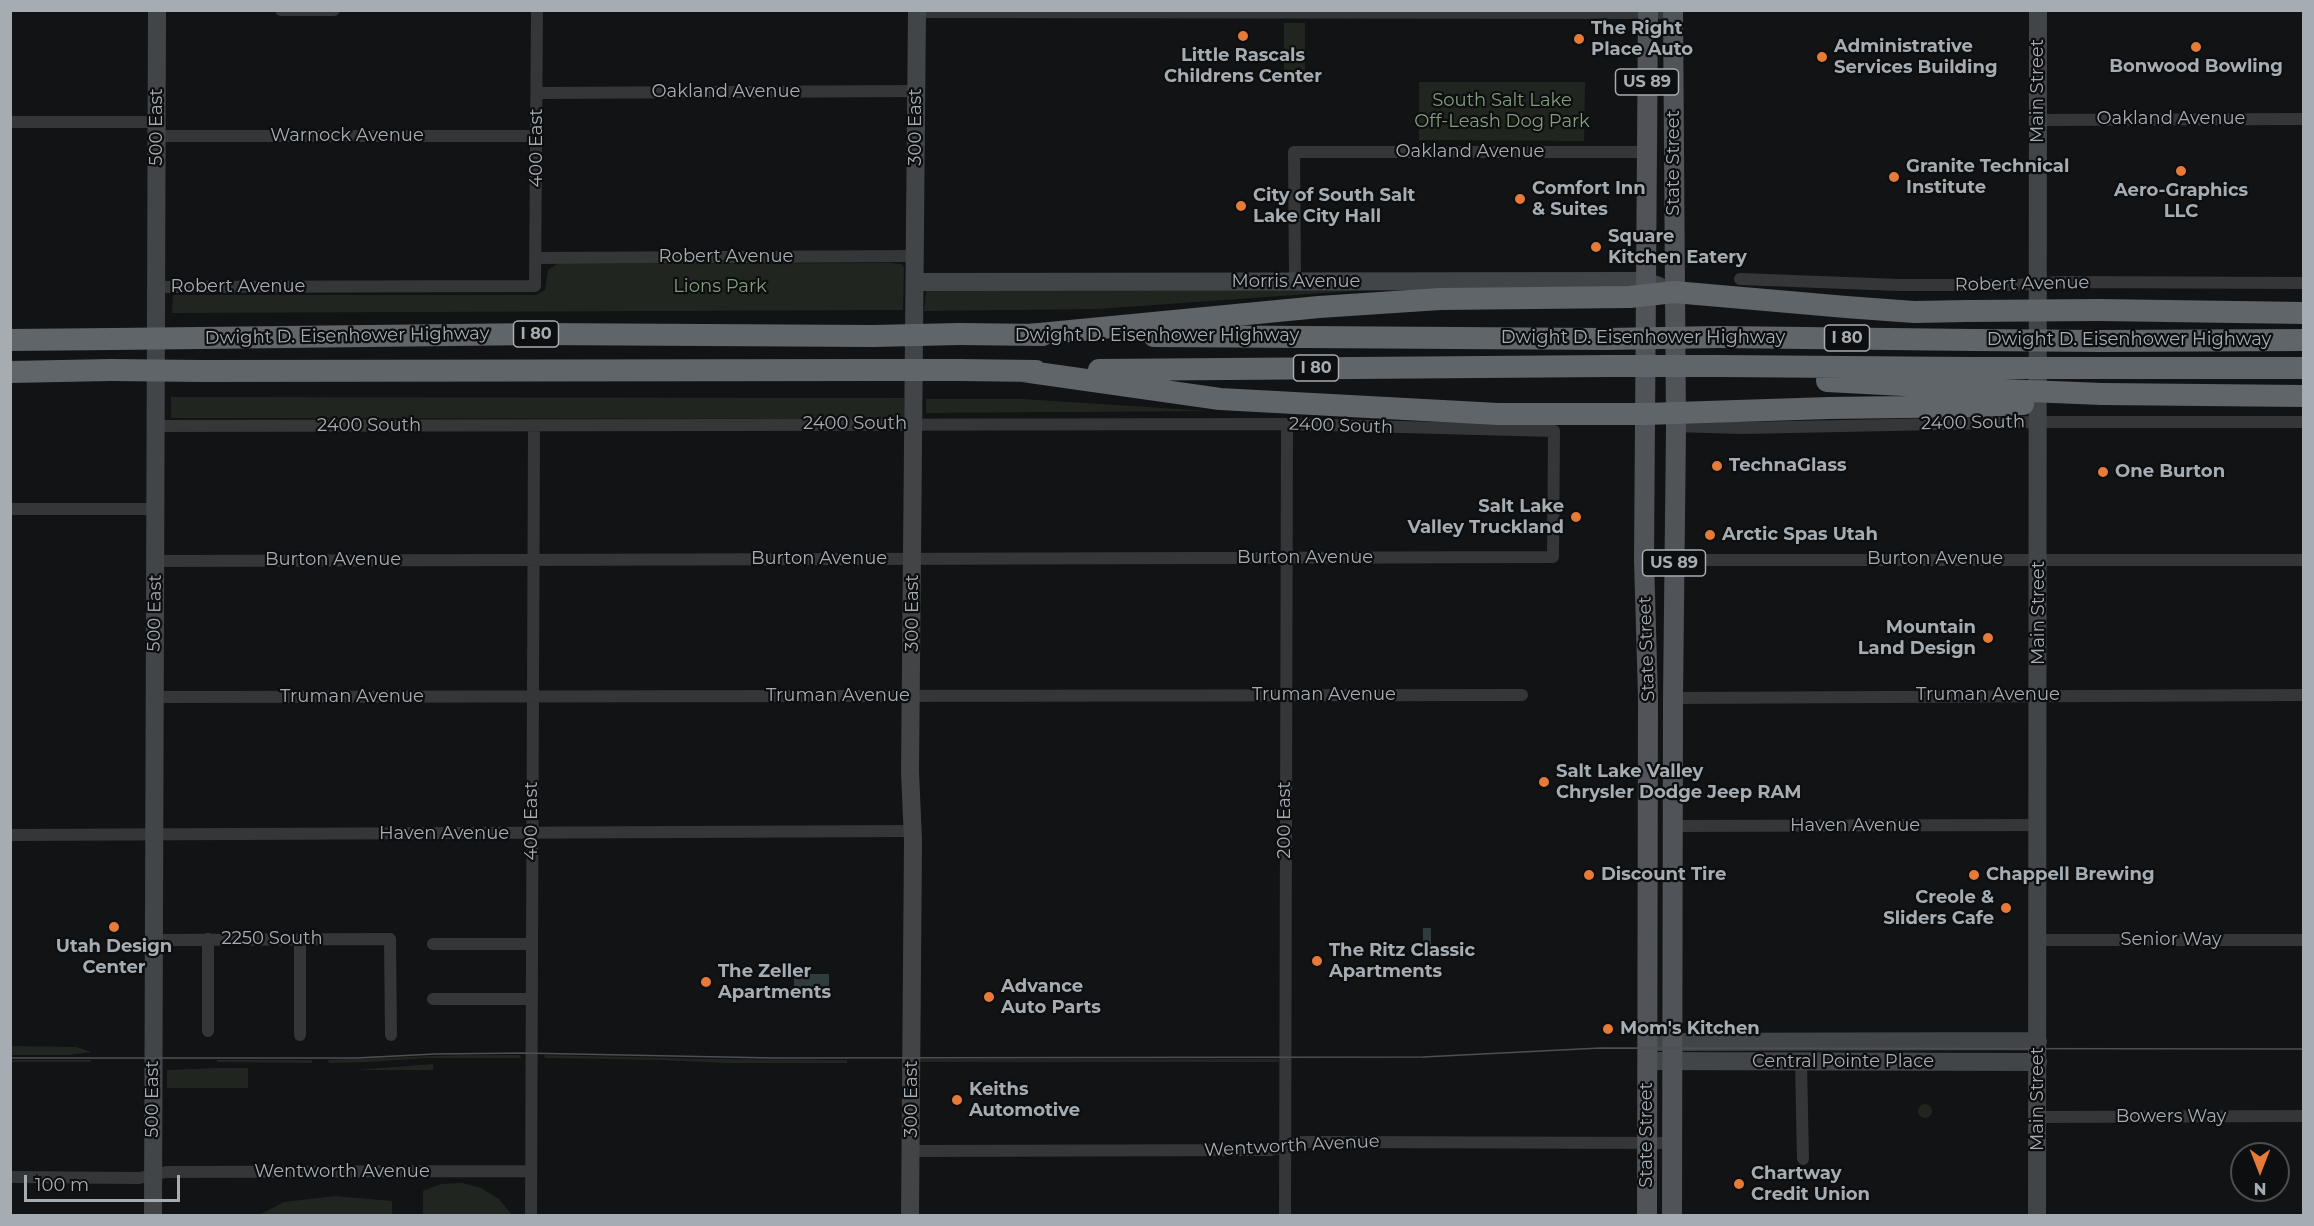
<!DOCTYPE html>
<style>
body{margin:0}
#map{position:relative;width:2314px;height:1226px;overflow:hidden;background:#121314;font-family:Montserrat,sans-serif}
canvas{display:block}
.frame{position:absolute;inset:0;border:12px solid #a5adb3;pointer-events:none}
.north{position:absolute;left:2230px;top:1142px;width:60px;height:60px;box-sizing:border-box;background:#0d0e0f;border:2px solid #4a4e51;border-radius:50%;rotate:180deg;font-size:16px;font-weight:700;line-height:24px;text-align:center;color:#a5adb3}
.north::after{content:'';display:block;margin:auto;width:21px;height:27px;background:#e57a39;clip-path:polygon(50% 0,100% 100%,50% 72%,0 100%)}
.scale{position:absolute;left:24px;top:1175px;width:156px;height:27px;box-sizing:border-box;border:3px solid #a5adb3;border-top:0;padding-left:8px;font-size:18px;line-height:21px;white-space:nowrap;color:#a5adb3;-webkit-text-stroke:4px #0d0e0f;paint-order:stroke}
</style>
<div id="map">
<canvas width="2314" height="1226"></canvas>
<div class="frame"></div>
<div class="north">N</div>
<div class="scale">100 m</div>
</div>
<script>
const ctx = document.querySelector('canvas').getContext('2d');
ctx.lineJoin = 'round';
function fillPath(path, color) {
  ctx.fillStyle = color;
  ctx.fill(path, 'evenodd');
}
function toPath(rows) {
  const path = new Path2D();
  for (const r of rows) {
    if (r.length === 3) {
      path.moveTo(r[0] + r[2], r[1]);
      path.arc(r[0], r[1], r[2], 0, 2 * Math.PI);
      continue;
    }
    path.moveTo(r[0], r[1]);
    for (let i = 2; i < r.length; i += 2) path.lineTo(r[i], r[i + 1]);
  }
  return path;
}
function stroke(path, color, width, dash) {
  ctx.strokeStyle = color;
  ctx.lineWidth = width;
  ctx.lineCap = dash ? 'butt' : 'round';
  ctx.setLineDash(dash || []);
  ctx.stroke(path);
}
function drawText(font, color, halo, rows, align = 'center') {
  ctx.font = font + ' Montserrat,sans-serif';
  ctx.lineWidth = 4.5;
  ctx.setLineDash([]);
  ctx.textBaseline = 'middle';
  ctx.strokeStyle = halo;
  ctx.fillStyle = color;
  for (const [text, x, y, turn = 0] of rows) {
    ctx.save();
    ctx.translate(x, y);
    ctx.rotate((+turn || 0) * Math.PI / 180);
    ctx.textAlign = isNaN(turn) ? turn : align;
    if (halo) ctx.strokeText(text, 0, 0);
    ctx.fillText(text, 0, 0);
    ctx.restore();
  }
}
const green = toPath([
 [1284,23,1305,23,1305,82,1284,82],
 [1419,82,1585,82,1584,141,1419,140],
 [891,263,901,264,904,267,903,310,172,313,173,295,536,295,545,290,548,270,557,264],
 [1379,289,1098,309,924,311,926,290],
 [171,397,904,398,904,419,171,418],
 [926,399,1022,399,1208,411,926,413],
 [11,1046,76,1047,92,1052,69,1055,11,1055],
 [460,1055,520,1055,521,1058,425,1058,368,1062,329,1063,328,1060],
 [544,1055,709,1059,847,1060,847,1063,727,1063,662,1060,545,1058],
 [919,1059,1279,1059,1279,1062,919,1062],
 [11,1060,91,1060,91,1062,11,1062],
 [217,1060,312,1060,312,1063,217,1062],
 [433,1064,433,1070,357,1070],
 [217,1068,248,1068,248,1088,167,1088,167,1070],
 [1925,1111,7],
 [462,1183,481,1188,499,1199,512,1215,423,1215,423,1191,441,1184],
 [335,1196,392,1201,392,1215,259,1215,284,1202]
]);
const water = toPath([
 [1423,928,1431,928,1431,952,1423,952],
 [794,974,829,974,829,989,794,989]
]);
const street = toPath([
 [281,10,334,10],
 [917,12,1673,13],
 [537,93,916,91],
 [2038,120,2304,119],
 [10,122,157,122],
 [157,136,537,136],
 [536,258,915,256],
 [1740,279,1899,285,2016,285,2060,282,2304,283],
 [1295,280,1294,152,1647,152],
 [157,287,535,286,537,10],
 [156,426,1287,424,1554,431,1553,557,156,561],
 [1672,426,1742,428,2038,422,2304,422],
 [10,509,156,509],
 [1674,560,2304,560],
 [155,697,1522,695],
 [1673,698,2304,695],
 [1673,826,2038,825],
 [10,835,913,831],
 [208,939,208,1031],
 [300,939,300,1035],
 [154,940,390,939,391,1035],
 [2038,940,2304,940],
 [433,944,531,944],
 [433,999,532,999],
 [1801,1062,1803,1159],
 [2038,1117,2304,1116],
 [912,1151,1271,1150,1302,1142,1328,1142,1672,1143],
 [10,1177,139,1178,166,1172,531,1171],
 [531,1216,534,426],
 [1285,1216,1287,424]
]);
const secondary = toPath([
 [915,282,1632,281,1645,281,1659,286],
 [1647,1042,2038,1041],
 [1647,1061,2038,1062],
 [153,1216,157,10],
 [910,1216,913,840,910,772,917,10],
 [2037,1216,2038,10]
]);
const primary = toPath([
 [1647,1216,1648,697,1644,560,1648,10],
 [1672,1216,1673,698,1676,428,1673,10]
]);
const highway = toPath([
 [2099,310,2304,313],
 [959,334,1043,335],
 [1029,335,1319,307,1440,299,1630,297,1674,292,1846,307,1914,312,1967,311],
 [1154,336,1606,339],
 [1719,337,1974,340],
 [200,338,537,334,873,336],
 [10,340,113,339],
 [2101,341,2304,340],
 [1719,366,1970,368],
 [2102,368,2304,368],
 [960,370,1036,371],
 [1099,370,1610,366],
 [202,371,871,370],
 [1023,371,1220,399,1498,414,1645,414,1829,408,1979,406],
 [10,372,111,370],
 [1827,381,1979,389],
 [2102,394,2304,396]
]);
const tram = toPath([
 [10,1058,356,1058,435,1054,523,1053,773,1058,1423,1057,1600,1048,2304,1049]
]);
const highwayBridge = toPath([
 [1967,311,2099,310],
 [873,336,959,334],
 [113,339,200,338],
 [1606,339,1719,337],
 [1974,340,2101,341],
 [1610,366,1719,366],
 [1970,368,2102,368],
 [111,370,202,371],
 [871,370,960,370],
 [1979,389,2102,394],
 [1979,406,2023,404]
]);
const markers = [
 [1243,36,6,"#e57a39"],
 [1579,39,6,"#e57a39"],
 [2196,47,6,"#e57a39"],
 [1822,57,6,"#e57a39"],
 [2181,171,6,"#e57a39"],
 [1894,177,6,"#e57a39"],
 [1520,199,6,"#e57a39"],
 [1241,206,6,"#e57a39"],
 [1596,247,6,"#e57a39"],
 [1717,466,6,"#e57a39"],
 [2103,472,6,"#e57a39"],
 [1576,517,6,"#e57a39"],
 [1710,535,6,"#e57a39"],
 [1988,638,6,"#e57a39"],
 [1544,782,6,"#e57a39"],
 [1589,875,6,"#e57a39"],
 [1974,875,6,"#e57a39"],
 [2006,908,6,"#e57a39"],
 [114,927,6,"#e57a39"],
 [1317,961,6,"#e57a39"],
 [706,982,6,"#e57a39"],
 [989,997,6,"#e57a39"],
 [1608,1029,6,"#e57a39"],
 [957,1100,6,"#e57a39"],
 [1739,1184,6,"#e57a39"]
];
const shields = [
 [1647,82,63],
 [536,334,45],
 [1847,338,45],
 [1316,368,45],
 [1674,563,63]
];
const shieldNames = [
 ["US 89",1647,82],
 ["I 80",536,334],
 ["I 80",1847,338],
 ["I 80",1316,368],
 ["US 89",1674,563]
];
const poiNames = [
 ["The Right",1591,29],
 ["Place Auto",1591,50],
 ["Administrative",1834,47],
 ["Services Building",1834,68],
 ["Little Rascals",1243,56,"center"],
 ["Childrens Center",1243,77,"center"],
 ["Bonwood Bowling",2196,67,"center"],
 ["Granite Technical",1906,167],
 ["Institute",1906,188],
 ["Comfort Inn",1532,189],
 ["& Suites",1532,210],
 ["Aero-Graphics",2181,191,"center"],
 ["LLC",2181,212,"center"],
 ["City of South Salt",1253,196],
 ["Lake City Hall",1253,217],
 ["Square",1608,237],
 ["Kitchen Eatery",1608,258],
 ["TechnaGlass",1729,466],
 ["One Burton",2115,472],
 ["Salt Lake",1564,507,"right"],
 ["Valley Truckland",1564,528,"right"],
 ["Arctic Spas Utah",1722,535],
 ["Mountain",1976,628,"right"],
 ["Land Design",1976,649,"right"],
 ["Salt Lake Valley",1556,772],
 ["Chrysler Dodge Jeep RAM",1556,793],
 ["Discount Tire",1601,875],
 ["Chappell Brewing",1986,875],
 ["Creole &",1994,898,"right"],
 ["Sliders Cafe",1994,919,"right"],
 ["Utah Design",114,947,"center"],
 ["Center",114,968,"center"],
 ["The Ritz Classic",1329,951],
 ["Apartments",1329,972],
 ["The Zeller",718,972],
 ["Apartments",718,993],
 ["Advance",1001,987],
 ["Auto Parts",1001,1008],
 ["Mom's Kitchen",1620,1029],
 ["Keiths",969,1090],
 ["Automotive",969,1111],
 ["Chartway",1751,1174],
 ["Credit Union",1751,1195]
];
const streetNames = [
 ["Main Street",2038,91,-90],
 ["Oakland Avenue",726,92],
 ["Oakland Avenue",2171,119],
 ["500 East",157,127,-90],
 ["300 East",916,127,-90],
 ["Warnock Avenue",347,136],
 ["400 East",537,148,-90],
 ["Oakland Avenue",1470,152],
 ["State Street",1674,163,-90],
 ["Robert Avenue",726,257],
 ["Morris Avenue",1296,282],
 ["Robert Avenue",2022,284,-1],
 ["Robert Avenue",238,287],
 ["Dwight D. Eisenhower Highway",347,336,-1],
 ["Dwight D. Eisenhower Highway",1157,336],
 ["Dwight D. Eisenhower Highway",1643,338],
 ["Dwight D. Eisenhower Highway",2129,340],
 ["2400 South",1973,423,-1],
 ["2400 South",855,424],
 ["2400 South",369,426],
 ["2400 South",1341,426,2],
 ["Burton Avenue",1305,558],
 ["Burton Avenue",819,559],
 ["Burton Avenue",1935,559],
 ["Burton Avenue",333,560],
 ["500 East",155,613,-89],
 ["300 East",913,613,-90],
 ["Main Street",2039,613,-90],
 ["State Street",1647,649,-92],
 ["Truman Avenue",1324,695],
 ["Truman Avenue",1988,695],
 ["Truman Avenue",838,696],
 ["Truman Avenue",352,697],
 ["200 East",1285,820,-90],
 ["400 East",532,821,-90],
 ["Haven Avenue",1855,826],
 ["Haven Avenue",444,834],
 ["2250 South",272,939],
 ["Senior Way",2171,940],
 ["Central Pointe Place",1843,1062],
 ["500 East",153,1099,-90],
 ["300 East",912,1099,-90],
 ["Main Street",2038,1099,-90],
 ["Bowers Way",2171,1117],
 ["State Street",1647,1135,-90],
 ["Wentworth Avenue",1292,1146,-3],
 ["Wentworth Avenue",342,1172]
];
const parkNames = [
 ["South Salt Lake",1502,101],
 ["Off-Leash Dog Park",1502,122],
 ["Lions Park",720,287]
];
fillPath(green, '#20261f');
fillPath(water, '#2f3b3d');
stroke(street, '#343638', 12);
stroke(secondary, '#424548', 18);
stroke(primary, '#505357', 20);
stroke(highway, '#606569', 22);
stroke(tram, '#4d5053', 1.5);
stroke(highwayBridge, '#606569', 22);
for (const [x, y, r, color] of markers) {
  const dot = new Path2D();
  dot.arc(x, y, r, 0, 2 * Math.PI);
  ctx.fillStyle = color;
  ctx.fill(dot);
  stroke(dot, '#0d0e0f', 2);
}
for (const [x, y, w] of shields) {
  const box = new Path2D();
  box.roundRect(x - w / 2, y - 13, w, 26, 4.5);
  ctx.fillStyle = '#0d0e0f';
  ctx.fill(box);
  stroke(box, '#a5adb3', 1.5);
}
drawText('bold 16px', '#a5adb3', null, shieldNames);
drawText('bold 18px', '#a5adb3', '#0d0e0f', poiNames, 'left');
drawText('18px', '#a5adb3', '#0d0e0f', streetNames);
drawText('18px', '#849d7d', '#0d0e0f', parkNames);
</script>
